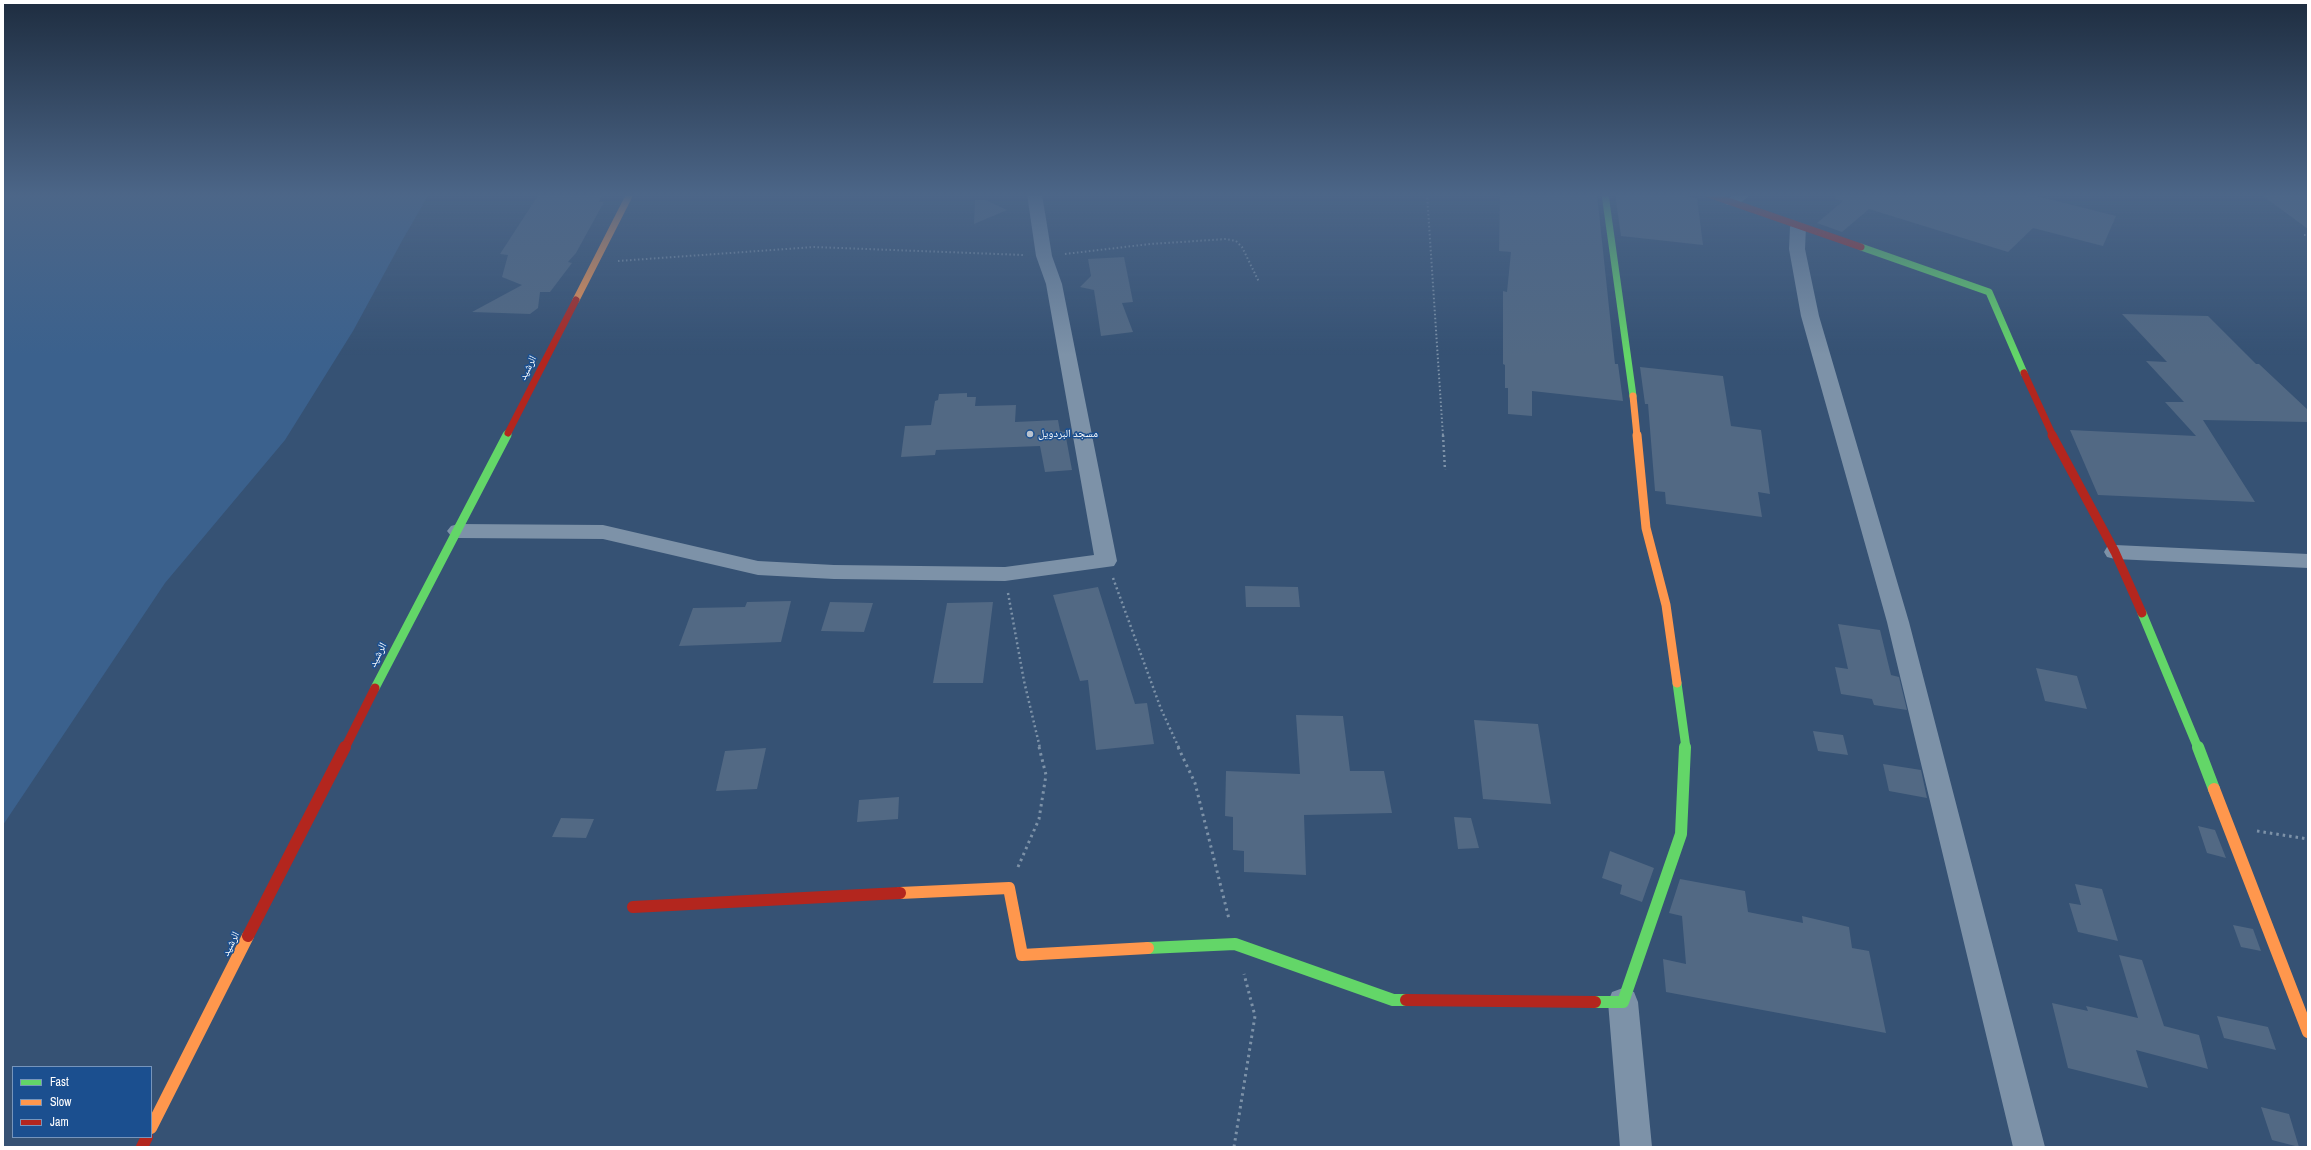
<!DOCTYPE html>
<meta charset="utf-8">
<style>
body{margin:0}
#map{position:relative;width:2311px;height:1150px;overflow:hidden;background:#365274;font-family:"Archivo Narrow",sans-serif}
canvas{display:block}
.frame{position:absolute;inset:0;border:4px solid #fff;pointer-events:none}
.legend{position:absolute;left:12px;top:1066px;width:140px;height:72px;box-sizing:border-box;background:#1b4f8f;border:1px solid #7695bc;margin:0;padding:5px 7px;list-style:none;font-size:12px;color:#fff}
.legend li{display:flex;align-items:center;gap:8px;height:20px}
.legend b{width:20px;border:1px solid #7695bc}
</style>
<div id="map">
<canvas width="2311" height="1150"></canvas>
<div class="frame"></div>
<ul class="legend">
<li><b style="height:5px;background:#63d668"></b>Fast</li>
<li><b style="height:5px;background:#ff974d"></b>Slow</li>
<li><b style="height:5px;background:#b3261e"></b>Jam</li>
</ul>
</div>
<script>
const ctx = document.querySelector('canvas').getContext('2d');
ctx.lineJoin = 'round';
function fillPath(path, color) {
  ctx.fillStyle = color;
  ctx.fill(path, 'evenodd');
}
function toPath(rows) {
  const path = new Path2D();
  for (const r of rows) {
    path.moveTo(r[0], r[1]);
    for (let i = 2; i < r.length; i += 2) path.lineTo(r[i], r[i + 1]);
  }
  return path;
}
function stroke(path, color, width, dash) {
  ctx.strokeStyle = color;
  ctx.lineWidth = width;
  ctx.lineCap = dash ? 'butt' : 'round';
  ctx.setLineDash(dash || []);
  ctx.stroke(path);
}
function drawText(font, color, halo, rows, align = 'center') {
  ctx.font = font + ' "Archivo Narrow","Noto Naskh Arabic",sans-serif';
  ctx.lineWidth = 3;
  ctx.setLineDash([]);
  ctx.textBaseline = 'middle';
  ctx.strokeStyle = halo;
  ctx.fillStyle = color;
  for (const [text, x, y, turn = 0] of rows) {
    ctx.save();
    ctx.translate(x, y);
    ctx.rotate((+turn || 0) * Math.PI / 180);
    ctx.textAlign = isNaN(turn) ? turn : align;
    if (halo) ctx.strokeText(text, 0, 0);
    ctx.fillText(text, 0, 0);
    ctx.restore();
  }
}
const water = toPath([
 [3,194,429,194,403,239,353,331,285,440,165,583,3,825]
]);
const building = toPath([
 [539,194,603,194,599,202,604,202,576,253,568,262,572,263,550,292,540,292,538,308,530,314,472,312,522,285,502,277,508,255,500,254],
 [1500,194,1597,194,1615,364,1618,364,1623,401,1532,391,1532,416,1508,414,1508,388,1505,388,1505,365,1503,364,1503,291,1507,292,1511,252,1499,251],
 [1615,194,1679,194,1697,198,1703,245,1621,236],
 [1836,194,2029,194,2116,216,2103,246,2033,228,2008,252,1869,209,1842,232,1817,223,1843,201,1835,199],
 [2260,194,2308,194,2308,229],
 [975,200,986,200,1007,210,974,224],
 [1124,257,1133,302,1122,303,1133,332,1101,336,1094,290,1080,287,1091,276,1088,259],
 [2122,314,2208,316,2256,364,2259,364,2308,410,2308,422,2203,420,2255,502,2098,495,2070,430,2196,436,2165,402,2184,402,2146,361,2167,362],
 [1640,367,1723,376,1731,426,1761,430,1770,494,1758,492,1762,517,1666,504,1665,492,1655,491,1648,404,1645,404],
 [967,393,967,397,976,397,975,406,1016,405,1015,422,1058,420,1060,431,1065,432,1072,470,1045,472,1040,446,936,450,935,455,901,457,905,426,931,425,935,401,938,400,939,394],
 [1245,586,1298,587,1300,607,1246,607],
 [1098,587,1135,704,1147,703,1154,744,1096,750,1088,680,1080,681,1053,595],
 [791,601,781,642,679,646,693,608,745,607,747,602],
 [830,602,873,603,864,632,821,631],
 [993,602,983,683,933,683,947,603],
 [1838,624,1880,630,1891,675,1899,677,1907,710,1874,705,1872,699,1841,694,1835,667,1848,669],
 [2036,668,2077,676,2087,709,2045,701],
 [1296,715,1343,716,1350,771,1384,771,1392,813,1304,815,1306,875,1244,872,1244,851,1233,850,1233,817,1225,816,1226,771,1300,774],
 [1474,720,1538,724,1551,804,1483,799],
 [1813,731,1843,735,1848,755,1818,751],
 [766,748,757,789,716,791,725,751],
 [1883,764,1921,770,1927,798,1889,791],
 [899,797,898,819,857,822,859,800],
 [1454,817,1471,818,1479,848,1458,849],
 [561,818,594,819,586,838,552,837],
 [2198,826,2215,830,2226,858,2207,853],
 [1610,851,1654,868,1642,902,1620,894,1622,885,1602,878],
 [1680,879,1745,891,1748,912,1803,923,1802,916,1849,927,1852,948,1869,951,1886,1033,1666,992,1663,959,1686,964,1682,916,1669,913],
 [2075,884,2102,889,2118,941,2078,932,2069,903,2081,905],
 [2233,925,2253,929,2261,951,2241,947],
 [2119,955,2142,960,2164,1026,2199,1035,2208,1069,2136,1050,2148,1088,2068,1068,2052,1003,2088,1011,2086,1006,2138,1018],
 [2217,1016,2268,1027,2276,1050,2224,1038],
 [2261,1107,2289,1114,2299,1147,2272,1140]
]);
const pathFar2 = toPath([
 [1427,194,1443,436],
 [2304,235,2308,235],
 [1065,254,1150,244,1226,239,1236,241,1242,247,1259,282],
 [618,261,814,247,1024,255]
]);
const pathFar1 = toPath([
 [1443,435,1445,470],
 [1113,578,1161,709,1179,748],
 [1008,593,1024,681,1040,748]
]);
const path = toPath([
 [1178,747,1195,783,1229,919],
 [2257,831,2308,839],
 [1018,867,1039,819,1046,775,1039,747],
 [1234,1147,1255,1016,1244,974]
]);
const street = toPath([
 [1027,194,1042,194,1052,256,1062,284,1117,561,1114,566,1005,581,834,579,758,575,603,539,458,538,451,536,447,531,451,526,458,524,603,525,758,561,834,565,1005,567,1094,555,1046,284,1036,256,1027,194],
 [1734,194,1752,194,1737,205,1727,205,1724,202,1734,194],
 [1798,222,1804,224,1806,227,1805,249,1819,316,1909,622,2045,1147,2013,1147,1887,622,1801,316,1789,249,1790,227,1792,224,1798,222],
 [2115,545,2308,554,2308,568,2115,559,2107,557,2104,552,2107,547,2115,545],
 [1623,988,1634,992,1638,1002,1652,1147,1620,1147,1608,1002,1612,992,1623,988]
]);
const fastFar2 = toPath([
 [1605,194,1633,396],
 [1861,247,1989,292,2024,373],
 [507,436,508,433]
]);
const fastFar1 = toPath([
 [2142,613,2198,748],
 [1677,683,1686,748],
 [375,688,507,435]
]);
const fast = toPath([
 [2198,747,2214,789],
 [1148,948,1235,944,1393,1000,1406,1000],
 [1595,1002,1623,1002,1681,834,1685,747]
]);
const slowFar2 = toPath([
 [576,300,630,194],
 [1633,396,1637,436]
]);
const slowFar1 = toPath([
 [1637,435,1646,528,1666,605,1677,683]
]);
const slow = toPath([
 [2214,789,2308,1032],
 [900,893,1009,888,1022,955,1148,948],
 [151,1128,248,936]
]);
const jamFar2 = toPath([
 [1708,194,1861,247],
 [2024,373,2053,436],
 [508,433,576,300]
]);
const jamFar1 = toPath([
 [2052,435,2115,552,2142,613],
 [345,748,375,688]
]);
const jam = toPath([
 [633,907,900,893],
 [248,936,345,747],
 [1406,1000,1595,1002],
 [142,1147,147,1137]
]);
const markers = [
 [1030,434,4,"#b9c2ce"]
];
const streetNames = [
 ["الرشيد",528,368,-63],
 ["الرشيد",378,655,-62],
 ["الرشيد",231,944,-63]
];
const poiNames = [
 ["مسجد البردويل",1038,434]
];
fillPath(water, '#3b618d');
fillPath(building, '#526984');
stroke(pathFar2, '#7d92a8', 2, [1.5, 2.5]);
stroke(pathFar1, '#7d92a8', 2.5, [2, 3]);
stroke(path, '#7d92a8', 3, [2.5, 4]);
fillPath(street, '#7d92a8');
stroke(fastFar2, '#63d668', 7);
stroke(fastFar1, '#63d668', 9);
stroke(fast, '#63d668', 12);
stroke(slowFar2, '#ff974d', 7);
stroke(slowFar1, '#ff974d', 9);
stroke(slow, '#ff974d', 12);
stroke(jamFar2, '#b3261e', 7);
stroke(jamFar1, '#b3261e', 9);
stroke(jam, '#b3261e', 12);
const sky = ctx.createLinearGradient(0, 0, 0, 355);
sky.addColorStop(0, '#1e2d40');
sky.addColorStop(0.55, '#4c6688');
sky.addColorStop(1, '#4c668800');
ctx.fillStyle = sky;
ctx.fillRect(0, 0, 2311, 355);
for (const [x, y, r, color] of markers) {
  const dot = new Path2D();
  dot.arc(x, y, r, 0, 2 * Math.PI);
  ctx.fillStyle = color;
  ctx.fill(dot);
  stroke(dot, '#1b4f8f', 1.5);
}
drawText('11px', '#fff', '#1b4f8f', streetNames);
drawText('11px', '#fff', '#1b4f8f', poiNames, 'left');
</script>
